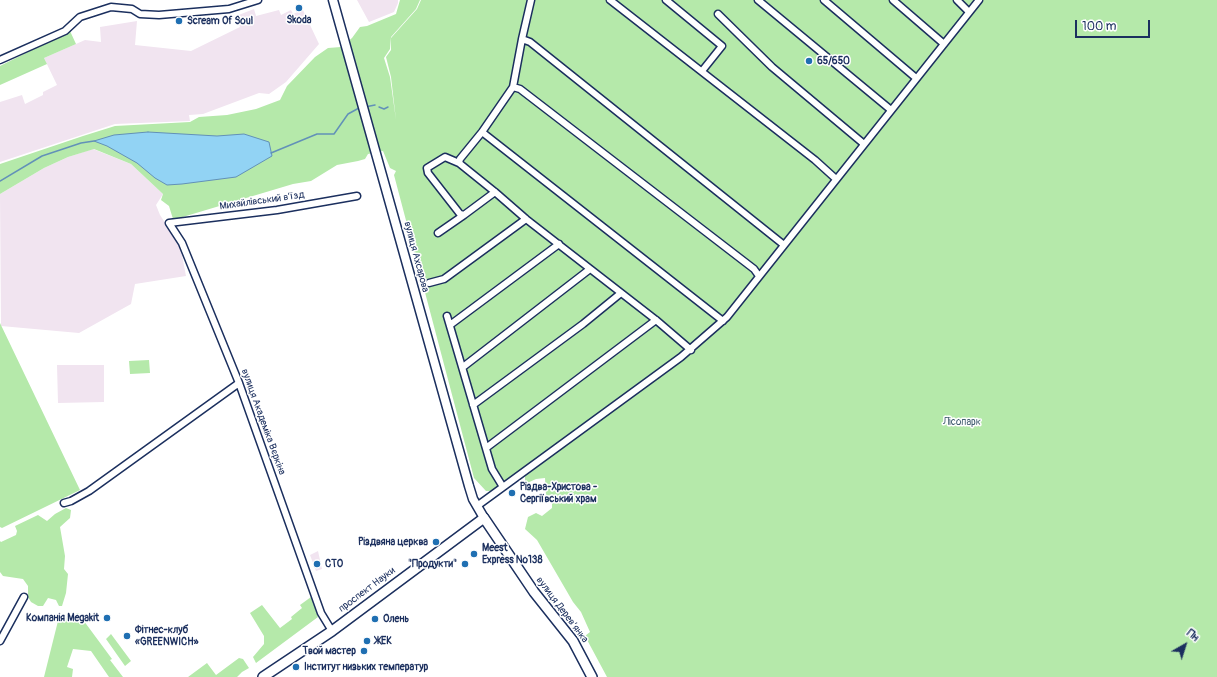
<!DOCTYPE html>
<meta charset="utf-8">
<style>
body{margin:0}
#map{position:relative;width:1217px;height:677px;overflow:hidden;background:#fff;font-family:Pangolin,sans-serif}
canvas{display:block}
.north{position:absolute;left:1165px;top:625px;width:40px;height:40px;-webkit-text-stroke:3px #fff;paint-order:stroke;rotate:39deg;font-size:11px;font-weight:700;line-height:16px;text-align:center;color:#1b2f5e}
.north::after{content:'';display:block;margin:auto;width:14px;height:18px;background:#1b2f5e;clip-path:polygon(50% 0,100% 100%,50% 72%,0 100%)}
.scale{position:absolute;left:1075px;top:20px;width:75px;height:18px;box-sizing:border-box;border:2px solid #1b2f5e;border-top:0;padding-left:5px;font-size:12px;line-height:14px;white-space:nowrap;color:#1b2f5e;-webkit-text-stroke:3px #fff;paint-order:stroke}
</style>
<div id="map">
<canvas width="1217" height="677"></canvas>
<div class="north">Пн</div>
<div class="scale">100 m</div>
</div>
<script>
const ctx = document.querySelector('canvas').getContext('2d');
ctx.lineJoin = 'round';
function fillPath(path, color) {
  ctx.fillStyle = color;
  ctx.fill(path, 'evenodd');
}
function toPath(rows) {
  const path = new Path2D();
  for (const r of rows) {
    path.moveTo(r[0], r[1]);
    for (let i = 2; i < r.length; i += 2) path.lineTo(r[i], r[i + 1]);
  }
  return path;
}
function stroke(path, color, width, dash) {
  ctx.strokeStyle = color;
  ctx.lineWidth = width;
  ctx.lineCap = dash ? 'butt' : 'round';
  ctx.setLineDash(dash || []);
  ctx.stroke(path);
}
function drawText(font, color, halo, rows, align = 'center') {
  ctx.font = font + ' Pangolin,sans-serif';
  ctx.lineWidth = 3;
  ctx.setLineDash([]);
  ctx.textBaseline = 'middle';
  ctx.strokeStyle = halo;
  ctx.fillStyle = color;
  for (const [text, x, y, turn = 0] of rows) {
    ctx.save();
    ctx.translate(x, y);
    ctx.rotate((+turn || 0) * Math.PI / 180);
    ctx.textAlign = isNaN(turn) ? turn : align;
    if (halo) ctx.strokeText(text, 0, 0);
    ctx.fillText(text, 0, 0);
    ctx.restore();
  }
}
const built = toPath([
 [357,0,398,0,398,3,394,12,369,22],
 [254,9,256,16,279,10,281,15,291,10,293,14,303,10,319,44,286,82,269,94,259,93,203,114,189,115,190,121,115,124,0,162,0,102,22,95,25,104,43,95,43,92,57,85,44,58,85,40,101,42,100,27,137,21,135,45,191,51,240,27,236,16],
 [93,149,131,164,163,194,156,205,160,215,180,245,186,276,135,284,131,304,79,333,1,326,0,194,44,168,68,157],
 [57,365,104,365,104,402,58,403],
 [318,551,322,569,316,571,310,555]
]);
const green = toPath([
 [400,0,420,0,416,9,391,37,390,49,384,58,390,77,396,120,391,77,386,57,391,50,391,38,417,9,421,0,1217,0,1217,677,607,677,585,636,590,632,581,612,573,602,537,540,525,529,528,517,536,513,542,516,552,508,552,503,546,495,545,478,536,479,525,484,525,475,522,473,493,491,486,491,474,478,394,175,396,171,390,168,383,151,368,154,365,159,358,161,337,165,311,181,293,184,176,219,173,219,169,206,161,200,163,194,131,164,94,149,68,157,44,168,0,194,0,164,83,136,115,126,190,122,199,117,227,115,256,109,280,100,287,86,315,57,328,48,341,47,352,38,360,27,367,26,396,14],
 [70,31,76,44,44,58,47,64,0,85,0,66],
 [0,323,80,490,2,528,0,527],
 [149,360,150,373,130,374,129,361],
 [66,508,71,510,70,518,60,527,65,556,64,569,68,574,66,593,62,606,59,606,56,600,48,598,43,606,38,606,31,602,28,597,28,586,23,579,3,576,0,572,0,541,1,542,16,535,17,531,15,526,38,515,47,521,55,514],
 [311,597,318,617,256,663,253,657,264,644,264,636,250,613,262,605,280,628,292,619,291,617,302,608,300,605],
 [78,613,112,659,110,660,123,677,109,677,91,651,73,649,67,667,73,669,72,677,44,677,58,621],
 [111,634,131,661,125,666,106,639],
 [239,658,243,659,249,668,242,672,237,677,188,677,207,663,216,675]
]);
const water = toPath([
 [148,132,217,136,244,134,269,142,272,156,236,177,182,184,167,185,155,178,137,163,107,146,94,141,114,135,148,132]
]);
const stream = toPath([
 [365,107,375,105],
 [379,107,384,109,388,107],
 [271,153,317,134,334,134,348,114,359,108],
 [0,181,42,156,81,143,94,141]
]);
const minor = toPath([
 [610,0,815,160,836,179],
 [666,0,722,46,702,71],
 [758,0,891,110],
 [824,0,916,78],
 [893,0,944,44],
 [957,0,969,12],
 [718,14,772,67,864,144],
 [522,39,530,42,784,245],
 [0,60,65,31,80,17,111,7,132,9,140,14,159,15,229,9,258,0],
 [513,87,520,89,754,269,759,276],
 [482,132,723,321],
 [459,163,460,159,482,132,513,87,522,39,531,0],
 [495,192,464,215,460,214,428,173,427,168,445,157,459,163,495,192,526,219,656,320,691,350],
 [438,233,464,215],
 [429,283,444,279,526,219],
 [447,316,492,469,503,487],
 [450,325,559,244],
 [463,367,590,269],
 [473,405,583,324,621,293],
 [486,448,656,320],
 [64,503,71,501,89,491,239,383],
 [477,506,681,357,727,317,979,0],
 [332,631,321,613,239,383,182,243,169,223,277,210,357,196],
 [0,641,24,597]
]);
const secondary = toPath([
 [333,0,469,486,473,499,484,518]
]);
const primary = toPath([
 [263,677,332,631,484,518,534,592,573,641,592,677]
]);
const markers = [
 [299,8,4,"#1f6fb2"],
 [179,21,4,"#1f6fb2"],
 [809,61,4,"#1f6fb2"],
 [512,493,4,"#1f6fb2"],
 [436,542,4,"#1f6fb2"],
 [474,554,4,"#1f6fb2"],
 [317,564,4,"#1f6fb2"],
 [465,564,4,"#1f6fb2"],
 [107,618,4,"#1f6fb2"],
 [375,619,4,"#1f6fb2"],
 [127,636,4,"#1f6fb2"],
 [367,641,4,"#1f6fb2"],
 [364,651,4,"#1f6fb2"],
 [296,667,4,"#1f6fb2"]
];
const poiNames = [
 ["Skoda",299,20,"center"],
 ["Scream Of Soul",187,21],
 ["65/650",817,61],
 ["Різдва-Христова -",520,487],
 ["Сергіївський храм",520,499],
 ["Різдвяна церква",428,542,"right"],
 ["Meest",482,548],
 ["Express №138",482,560],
 ["СТО",325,564],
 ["\"Продукти\"",457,564,"right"],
 ["Компанія Megakit",99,618,"right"],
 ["Олень",383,619],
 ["Фітнес-клуб",135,630],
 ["«GREENWICH»",135,642],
 ["ЖЕК",375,641],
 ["Твой мастер",356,651,"right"],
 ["Інститут низьких температур",304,667]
];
const streetNames = [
 ["Михайлівський в'їзд",262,201,-8],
 ["вулиця Ахсарова",416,257,75],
 ["вулиця Академіка Вєркіна",263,422,70],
 ["проспект Науки",367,590,-37],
 ["вулиця Дерев’янка",562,610,53]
];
const parkNames = [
 ["Лісопарк",962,422]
];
fillPath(built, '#f1e4f0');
fillPath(green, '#b5e9aa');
fillPath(water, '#92d3f4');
stroke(water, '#6291b8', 1);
stroke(stream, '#6291b8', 1.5);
stroke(minor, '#1b2f5e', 9);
stroke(secondary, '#1b2f5e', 11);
stroke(primary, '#1b2f5e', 12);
stroke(minor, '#fff', 6);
stroke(secondary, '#fff', 8);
stroke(primary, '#fff', 9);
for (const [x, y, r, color] of markers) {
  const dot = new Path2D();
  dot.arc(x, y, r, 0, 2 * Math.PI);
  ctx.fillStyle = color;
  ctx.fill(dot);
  stroke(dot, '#fff', 1.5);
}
drawText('bold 10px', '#1b2f5e', '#fff', poiNames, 'left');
drawText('10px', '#1b2f5e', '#fff', streetNames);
drawText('10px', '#425e71', '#fff', parkNames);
</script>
